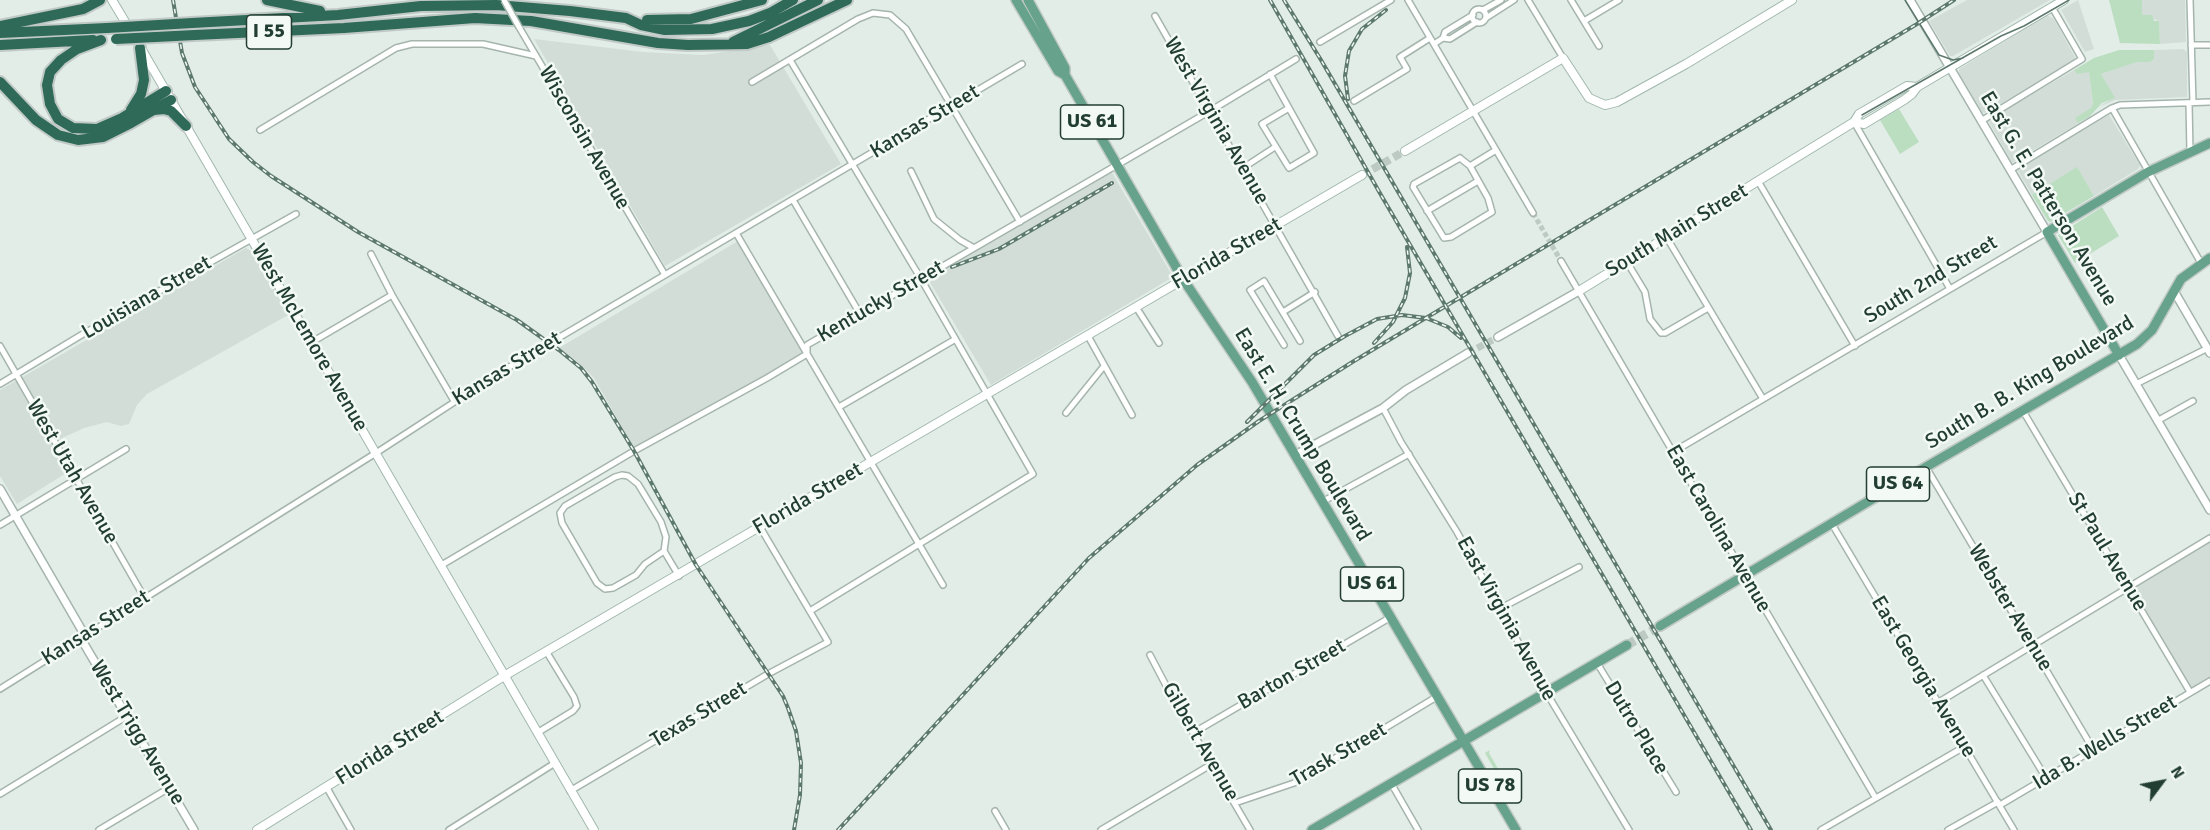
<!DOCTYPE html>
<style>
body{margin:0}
#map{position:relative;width:2210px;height:830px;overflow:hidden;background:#e2ede7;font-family:Signika,sans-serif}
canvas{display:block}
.north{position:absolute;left:2132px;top:752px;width:60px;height:60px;-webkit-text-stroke:4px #f3f9f5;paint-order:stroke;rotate:58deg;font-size:16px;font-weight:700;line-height:24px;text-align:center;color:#223e33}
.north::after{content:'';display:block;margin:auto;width:21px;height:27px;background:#223e33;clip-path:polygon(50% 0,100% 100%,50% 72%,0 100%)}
</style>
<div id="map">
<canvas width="2210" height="830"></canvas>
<div class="north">N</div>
</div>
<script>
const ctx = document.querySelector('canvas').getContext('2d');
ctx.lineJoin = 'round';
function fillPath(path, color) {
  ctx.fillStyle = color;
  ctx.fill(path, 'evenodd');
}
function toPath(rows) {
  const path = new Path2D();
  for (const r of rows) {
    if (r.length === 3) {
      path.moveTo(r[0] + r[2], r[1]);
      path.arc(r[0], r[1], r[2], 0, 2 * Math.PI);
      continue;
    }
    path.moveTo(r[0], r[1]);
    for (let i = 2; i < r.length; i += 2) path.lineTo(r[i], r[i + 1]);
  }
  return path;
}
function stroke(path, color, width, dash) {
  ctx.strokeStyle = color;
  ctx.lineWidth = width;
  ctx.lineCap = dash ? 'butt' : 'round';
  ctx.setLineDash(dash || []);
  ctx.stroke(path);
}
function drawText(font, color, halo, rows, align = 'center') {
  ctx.font = font + ' Signika,sans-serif';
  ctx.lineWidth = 5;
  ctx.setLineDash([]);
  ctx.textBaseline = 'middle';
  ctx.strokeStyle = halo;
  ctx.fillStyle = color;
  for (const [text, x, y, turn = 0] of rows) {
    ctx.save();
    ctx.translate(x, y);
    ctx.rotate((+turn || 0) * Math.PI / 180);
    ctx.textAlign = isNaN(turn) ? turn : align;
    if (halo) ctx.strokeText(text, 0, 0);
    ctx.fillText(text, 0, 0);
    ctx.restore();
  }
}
const built = toPath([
 [1967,0,2050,0,1953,56,1950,56,1929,21],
 [2078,0,2094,49,2085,52,2061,10],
 [2142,0,2185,0,2186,42,2160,44,2159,21,2142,15],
 [2047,15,2054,19,2076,59,1990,110,1984,113,1982,112,1959,73,1959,69],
 [534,39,643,52,703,55,770,45,841,164,665,266],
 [2183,49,2187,52,2187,97,2115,100,2099,107,2109,100,2109,89,2101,74,2136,62,2150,62,2154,59,2154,50],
 [2074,70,2077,74,2089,71,2093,106,2078,123,2082,121,2012,163,1988,120],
 [2109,115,2140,165,2138,169,2094,196,2077,168,2032,195,2017,169],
 [1111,171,1173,277,991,385,928,279],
 [738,241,804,354,634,448,594,378,578,362,559,348],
 [246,248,254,253,290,314,147,394,137,405,129,424,121,426,107,422,84,428,58,440,74,468,17,504,0,476,0,390],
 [2210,541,2210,678,2192,689,2130,588]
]);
const green = toPath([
 [2109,0,2142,0,2142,15,2152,15,2154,21,2159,21,2160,44,2120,43],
 [2119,50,2154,50,2154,59,2150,62,2137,62,2101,74,2115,98,2102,103,2089,117,2078,123,2075,118,2091,108,2093,104,2089,72,2077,74,2074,70,2094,58],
 [1899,109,1919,142,1900,154,1880,120],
 [2077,167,2094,196,2050,222,2048,221,2032,195],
 [2102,207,2119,236,2075,263,2058,235],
 [1490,750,1489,753,1509,788,1506,790,1485,753]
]);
const minorTunnel = toPath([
 [1533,213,1561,261]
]);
const tertiaryTunnel = toPath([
 [1468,353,1498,337]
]);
const secondaryTunnel = toPath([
 [1362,175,1405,151]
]);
const primaryTunnel = toPath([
 [1627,645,1660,626]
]);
const minor = toPath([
 [1408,0,1533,213],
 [1528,0,1563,58],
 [1571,0,1599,46],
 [2190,0,2193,103],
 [1479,16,7],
 [1483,10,1501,0],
 [1155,16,1338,336],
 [1486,18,1514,0],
 [1584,21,1619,0],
 [519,27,665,275],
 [1443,38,1445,32,1473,15],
 [1320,42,1391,0],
 [1434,44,1443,38,1450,39,1477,22],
 [2191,45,2210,45],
 [790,60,921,279,1033,474,810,611],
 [1270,74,1314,153,1289,168,1262,124,1289,108],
 [752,82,858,19,873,13,890,15,906,29,1020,222],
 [1354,101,1407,69,1400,57,1430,38],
 [2189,103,2190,152],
 [2112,108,2201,263],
 [1981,121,2082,59,2052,7],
 [1854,122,1950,289],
 [260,130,396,48,412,44,483,44,536,56],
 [1460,158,1470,166,1488,198,1492,212,1451,237,1444,238,1413,187,1414,184,1460,158],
 [1470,166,1496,150],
 [1243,168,1275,147],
 [2010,170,2112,108,2120,105,2210,102],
 [911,171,934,219,960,240,974,248],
 [1758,181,1855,346],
 [793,200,860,314],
 [1427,211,1478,181],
 [736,233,943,585],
 [1667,238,1763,399],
 [371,254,392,295,454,401],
 [1561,261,1875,797],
 [1627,262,1645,292,1650,319,1661,333,1665,333,1708,308],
 [1136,307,1159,343],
 [1283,312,1315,292],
 [1088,336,1132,415],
 [312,342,392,295],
 [1284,345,1250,290,1264,281,1300,341],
 [0,346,144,597],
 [0,384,83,334,296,214],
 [2136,384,2208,348],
 [839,407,954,340],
 [1383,408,1401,442,1457,532,1546,692,1629,830],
 [2023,411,2190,692],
 [1066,413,1104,366],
 [2157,421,2193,401],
 [1673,452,2047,232],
 [1926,467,2093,749],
 [1322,502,1409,454],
 [1832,524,2014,830],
 [0,525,126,449],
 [664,551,645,564,636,575,613,588,605,589,597,583,562,523,560,513,565,506,615,477,622,475,628,476,638,484,661,522,666,537,664,551,679,576],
 [440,566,634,451,767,378,807,354,807,345,1210,111,1296,59],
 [1501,608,1579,567],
 [1150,655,1171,695,1250,830],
 [1597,663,1676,792],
 [1983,675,2046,778],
 [0,689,376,453,499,373,1022,64],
 [1939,702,2210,538],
 [537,733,573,711,577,706,574,697,546,651],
 [1193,733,1391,617],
 [1391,783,1418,830],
 [327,788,351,830],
 [570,791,768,674,828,642,760,527],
 [0,794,127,716],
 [1235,803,1294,783,1438,696],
 [2000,805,2210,681],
 [995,811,1006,830],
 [99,830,169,788],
 [449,830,555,763],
 [1101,830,1212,764],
 [1821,830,1964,747],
 [1948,830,1998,802]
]);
const tertiary = toPath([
 [1910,0,2047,232],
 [2174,291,2210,353],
 [1498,337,1579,291],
 [2119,355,2210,510],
 [1295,455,1383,408,1406,390,1468,353],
 [0,489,84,634],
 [80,637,194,830]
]);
const secondary = toPath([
 [112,0,130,30],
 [142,50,594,830],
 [1854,122,1864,124,1904,100,1912,94,1917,87,2064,0],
 [1405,151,1563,58,1589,98,1605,105,1617,102,1686,64,1792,0],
 [1579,291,1854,122,1859,114,1907,86,1917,87],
 [257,830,504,676,1362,175]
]);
const primary = toPath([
 [1016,0,1058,71,1065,75],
 [1028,0,1065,68,1065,75,1183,279,1252,382,1516,830],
 [2119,355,2047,232,2148,172,2210,143],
 [1660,626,1926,467,2137,344,2152,330,2181,279,2210,258],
 [1312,830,1627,645]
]);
const motorway = toPath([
 [267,0,320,11],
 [647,20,691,19,762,0],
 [192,23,338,15,421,6,496,5,570,11,626,18,641,25,665,30,712,29,749,21,770,13,793,0],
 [0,26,83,9,100,0],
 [0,33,107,28],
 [195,35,344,28,475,18,531,21,658,43,688,45,747,44,769,37,847,0],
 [101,40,77,49,61,60,50,72,47,85,50,104,58,119,73,128,97,129,122,118,166,91],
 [733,42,818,0],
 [0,45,93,40],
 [0,82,36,120,58,135,78,140,103,137,131,123,171,100],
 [131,110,141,94,144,80,140,48],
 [154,110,164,109,171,111,186,126]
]);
const tram = toPath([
 [1905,0,1939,55,1953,60,1963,58],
 [1862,115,2001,36,2024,26,2069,0]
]);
const rail = toPath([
 [173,0,182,53,195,87,229,139,253,162,271,176,358,232,517,320,559,350,581,368,592,382,634,451,696,565,783,696,788,708,796,731,801,763,800,795,794,830],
 [1270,0,1381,195,1751,830],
 [1284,0,1321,60,1771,830],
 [1348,99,1345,76,1349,51,1362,29,1386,10],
 [952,267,999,249,1112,183],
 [1374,343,1393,322,1405,298,1410,273,1407,247],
 [1247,422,1314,355,1345,336,1377,319,1402,315,1426,318,1448,327,1461,338],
 [838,830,1089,558,1197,465,1259,421,1354,361,1917,24,1954,0]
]);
const minorBridge = toPath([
 [504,0,519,27]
]);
const motorwayBridge = toPath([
 [107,28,192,23],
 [116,39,195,35]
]);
const shields = [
 [269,32,45],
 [1092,122,63],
 [1898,484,63],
 [1372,584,63],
 [1490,786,63]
];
const shieldNames = [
 ["I 55",269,32],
 ["US 61",1092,122],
 ["US 64",1898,484],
 ["US 61",1372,584],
 ["US 78",1490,786]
];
const streetNames = [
 ["West Virginia Avenue",1216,121,60],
 ["Kansas Street",925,122,-31],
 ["Wisconsin Avenue",584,138,60],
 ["East G. E. Patterson Avenue",2048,199,59],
 ["South Main Street",1677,231,-31],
 ["Florida Street",1227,254,-30],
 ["South 2nd Street",1931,280,-31],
 ["Louisiana Street",147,298,-30],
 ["Kentucky Street",881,302,-30],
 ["West McLemore Avenue",309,338,60],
 ["Kansas Street",507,369,-31],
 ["South B. B. King Boulevard",2030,383,-31],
 ["East E. H. Crump Boulevard",1302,435,59],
 ["West Utah Avenue",72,472,60],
 ["Florida Street",808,499,-30],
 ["East Carolina Avenue",1718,529,60],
 ["St Paul Avenue",2107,552,59],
 ["Webster Avenue",2010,608,59],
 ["East Virginia Avenue",1506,619,61],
 ["Kansas Street",96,628,-32],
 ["Barton Street",1292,675,-30],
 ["East Georgia Avenue",1923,677,59],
 ["Texas Street",699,715,-31],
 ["Dutro Place",1636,728,59],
 ["West Trigg Avenue",137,733,59],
 ["Gilbert Avenue",1200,742,60],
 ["Ida B. Wells Street",2105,743,-31],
 ["Florida Street",390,748,-32],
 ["Trask Street",1339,755,-30]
];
fillPath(built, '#d1ddd6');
fillPath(green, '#bbdec0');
stroke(minorTunnel, '#bccac3', 5, [5, 2.5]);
stroke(tertiaryTunnel, '#bccac3', 7, [7, 3.5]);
stroke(secondaryTunnel, '#bccac3', 8, [8, 4]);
stroke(primaryTunnel, '#bccac3', 9, [9, 4.5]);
stroke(minor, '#a5b5ad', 8);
stroke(tertiary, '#a5b5ad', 10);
stroke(secondary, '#a1b8ad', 10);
stroke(primary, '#c1c9c6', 12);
stroke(motorway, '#c1c9c6', 14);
stroke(minor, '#fff', 5);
stroke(tertiary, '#fff', 7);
stroke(secondary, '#fff', 8);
stroke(primary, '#67a28c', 9);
stroke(motorway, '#2e6a57', 10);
stroke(tram, '#5d796e', 1.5);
stroke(rail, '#5d796e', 4);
stroke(rail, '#f3f9f5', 1.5, [4.5]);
stroke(minorBridge, '#a5b5ad', 8, []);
stroke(motorwayBridge, '#c1c9c6', 14, []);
stroke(minorBridge, '#fff', 5);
stroke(motorwayBridge, '#2e6a57', 10);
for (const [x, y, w] of shields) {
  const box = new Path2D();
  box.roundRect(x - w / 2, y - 17, w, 34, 4.5);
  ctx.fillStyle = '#f3f9f5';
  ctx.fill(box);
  stroke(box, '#223e33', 1.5);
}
drawText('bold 20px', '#223e33', null, shieldNames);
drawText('21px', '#223e33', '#f3f9f5', streetNames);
</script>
